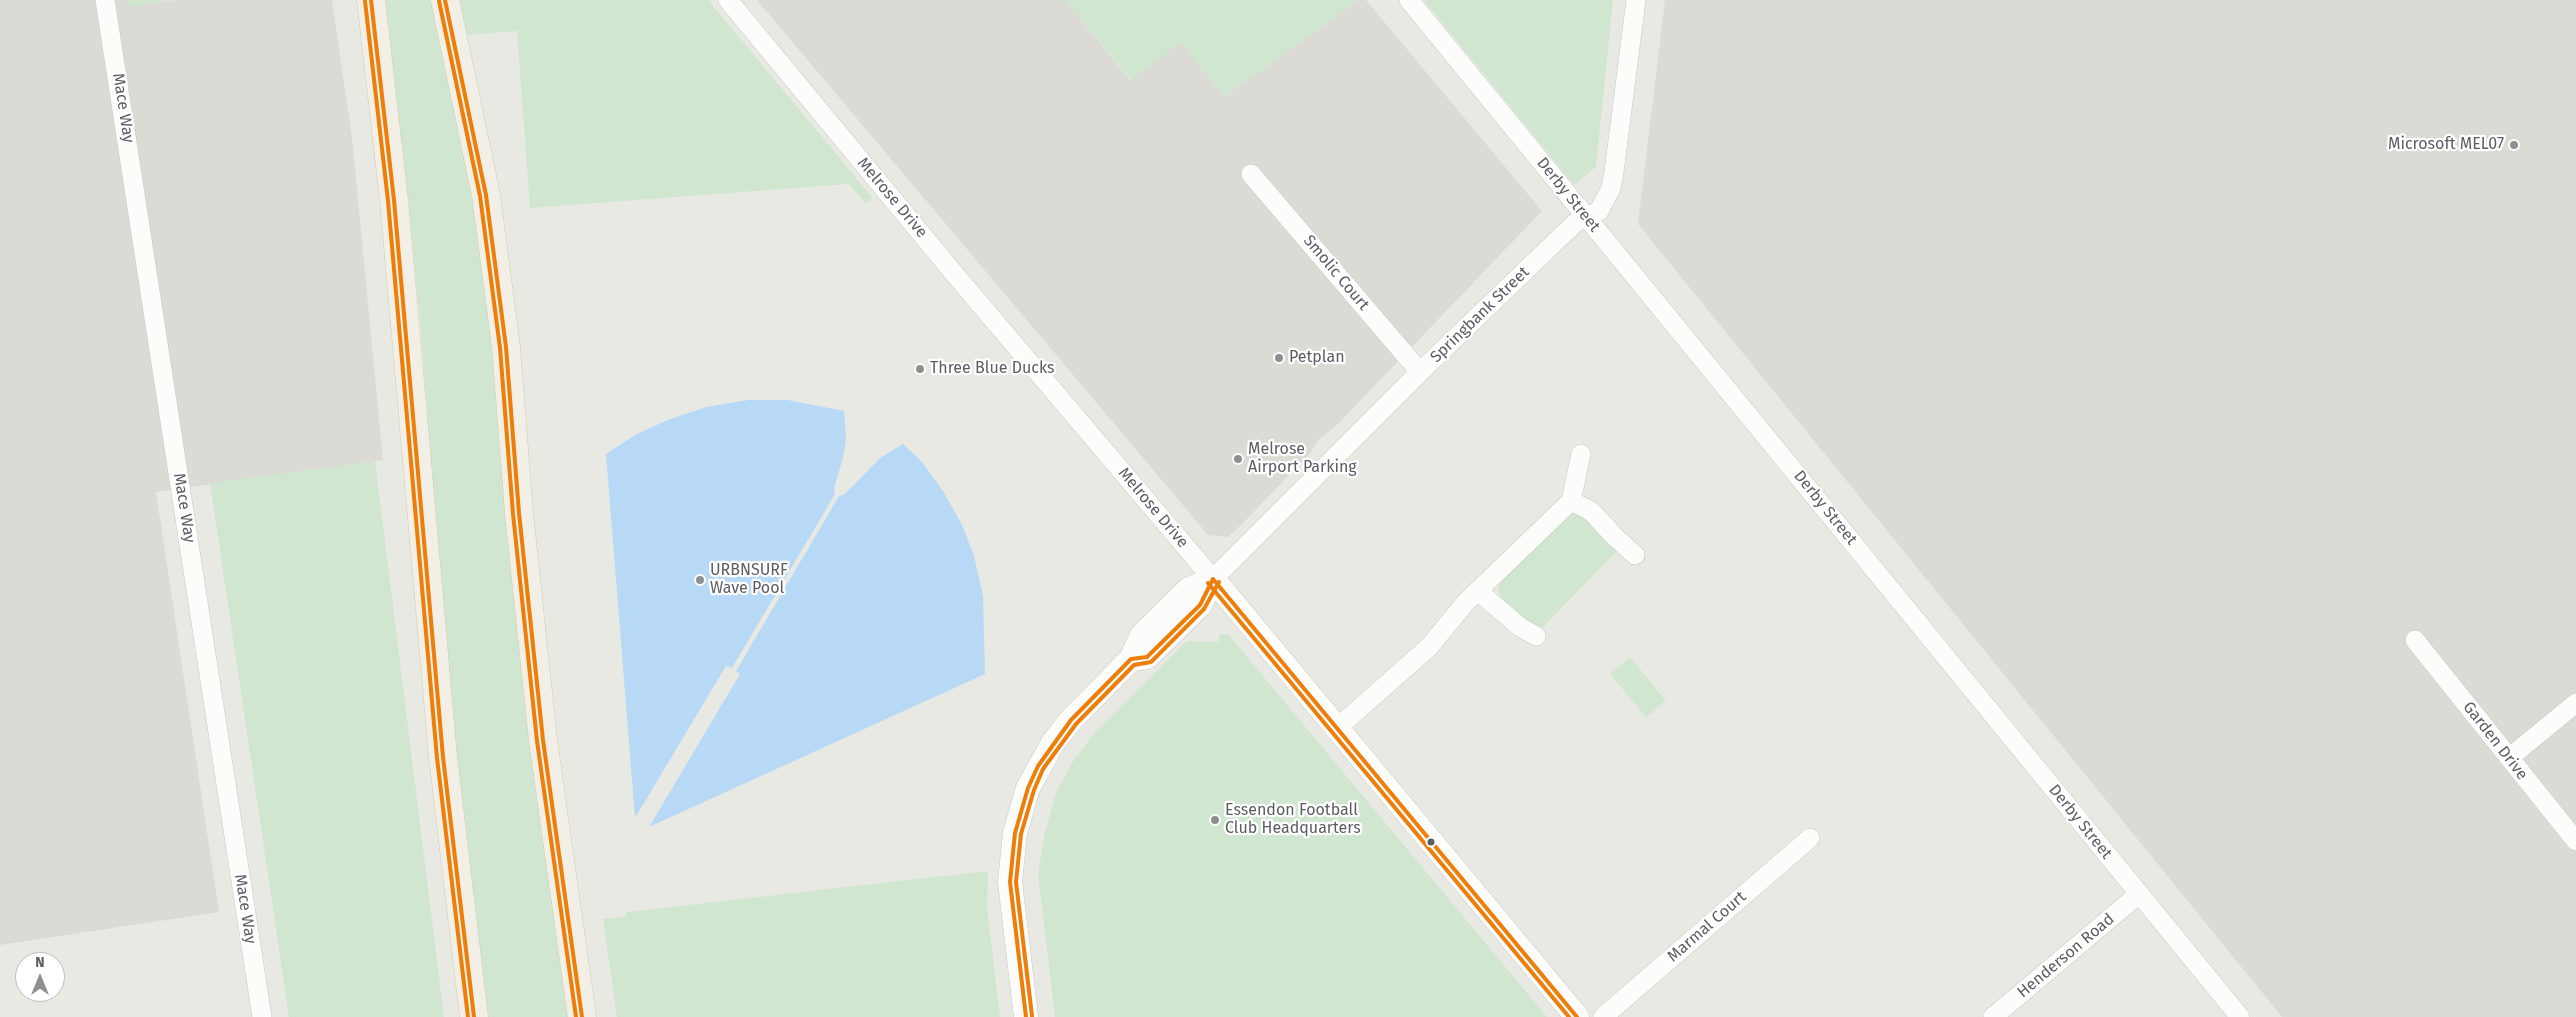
<!DOCTYPE html>
<style>
body{margin:0}
#map{position:relative;width:2576px;height:1017px;overflow:hidden;background:#e9e9e4;font-family:"Fira Sans",sans-serif}
canvas{display:block}
.north{position:absolute;left:15px;top:952px;width:50px;height:50px;box-sizing:border-box;background:#fff;border:1px solid #bdbec0;border-radius:50%;rotate:0deg;font-size:14px;font-weight:700;line-height:20px;text-align:center;color:#5a5d62}
.north::after{content:'';display:block;margin:auto;width:18px;height:22px;background:#8c8e90;clip-path:polygon(50% 0,100% 100%,50% 72%,0 100%)}
</style>
<div id="map">
<canvas width="2576" height="1017"></canvas>
<div class="north">N</div>
</div>
<script>
const ctx = document.querySelector('canvas').getContext('2d');
ctx.lineJoin = 'round';
function fillPath(path, color) {
  ctx.fillStyle = color;
  ctx.fill(path, 'evenodd');
}
function toPath(rows) {
  const path = new Path2D();
  for (const r of rows) {
    path.moveTo(r[0], r[1]);
    for (let i = 2; i < r.length; i += 2) path.lineTo(r[i], r[i + 1]);
  }
  return path;
}
function stroke(path, color, width, dash) {
  ctx.strokeStyle = color;
  ctx.lineWidth = width;
  ctx.lineCap = dash ? 'butt' : 'round';
  ctx.setLineDash(dash || []);
  ctx.stroke(path);
}
function drawText(font, color, halo, rows, align = 'center') {
  ctx.font = font + ' "Fira Sans",sans-serif';
  ctx.lineWidth = 4.5;
  ctx.setLineDash([]);
  ctx.textBaseline = 'middle';
  ctx.strokeStyle = halo;
  ctx.fillStyle = color;
  for (const [text, x, y, turn = 0] of rows) {
    ctx.save();
    ctx.translate(x, y);
    ctx.rotate((+turn || 0) * Math.PI / 180);
    ctx.textAlign = isNaN(turn) ? turn : align;
    if (halo) ctx.strokeText(text, 0, 0);
    ctx.fillText(text, 0, 0);
    ctx.restore();
  }
}
const industrial = toPath([
 [0,0,128,0,129,6,176,0,332,0,352,138,383,460,156,492,219,912,0,945],
 [757,0,1065,0,1130,80,1181,42,1224,97,1359,0,1366,0,1542,211,1335,427,1319,439,1311,452,1242,524,1228,537,1208,535],
 [1665,0,2576,0,2576,1017,2282,1017,1638,224]
]);
const green = toPath([
 [128,0,171,0,129,7],
 [383,0,431,0,456,110,477,220,490,323,507,512,575,1017,486,1017,470,899,440,599,422,340,405,168],
 [457,0,708,0,872,197,870,200,866,204,849,184,530,208,517,31,466,35],
 [1065,0,1359,0,1224,97,1181,42,1131,80],
 [1424,0,1613,0,1596,167,1574,185],
 [375,461,444,1017,289,1017,210,483],
 [1577,512,1584,513,1618,550,1540,630,1506,605,1498,590,1500,581,1569,513],
 [1220,634,1228,634,1547,1017,1055,1017,1038,874,1045,832,1056,792,1075,758,1097,730,1187,641,1218,642],
 [1630,657,1666,701,1646,717,1610,674],
 [988,871,987,907,1000,1017,617,1017,603,919,626,917,626,912]
]);
const water = toPath([
 [748,400,788,400,844,411,846,439,843,458,834,488,835,494,732,668,726,666,635,818,606,454,635,435,670,419,706,407],
 [903,444,922,462,943,491,962,525,974,556,983,596,985,674,649,827,740,674,736,671,839,496,845,494,880,458]
]);
const minor = toPath([
 [105,0,262,1017],
 [728,0,952,271,1213,579,1420,372,1575,223,1599,211,1611,188,1614,172,1636,0],
 [1409,0,2240,1017],
 [1251,174,1420,372],
 [1571,501,1591,511,1615,537,1635,555],
 [1479,592,1520,627,1536,636],
 [2415,640,2576,841],
 [1336,729,1429,647,1466,602,1571,501,1581,454],
 [2509,758,2576,703],
 [1603,1017,1810,838],
 [1993,1017,2139,894]
]);
const tertiary = toPath([
 [1213,579,1577,1017],
 [1131,659,1147,657,1200,605,1213,579],
 [1026,1017,1010,882,1015,833,1028,788,1053,743,1071,720,1131,659,1142,635,1189,589,1213,579]
]);
const primary = toPath([
 [371,0,394,200,443,757,474,1017],
 [445,0,486,195,506,347,519,513,543,740,582,1017]
]);
const bus1 = toPath([
 [371,0,394,200,443,757,474,1017],
 [445,0,486,195,506,347,519,513,543,740,582,1017],
 [1213,579,1577,1017],
 [1026,1017,1010,882,1015,833,1028,788,1038,766,1071,720,1131,659,1147,657,1200,605,1213,579]
]);
const bus2 = toPath([
 [365,1,388,201,437,758,468,1017],
 [439,1,480,196,500,348,513,514,537,741,576,1017],
 [1208,583,1569,1017],
 [1032,1016,1016,882,1021,834,1034,790,1043,769,1076,724,1134,665,1151,662,1204,609,1219,582]
]);
const markers = [
 [2514,145,5,"#8c8e90"],
 [1279,358,5,"#8c8e90"],
 [920,369,5,"#8c8e90"],
 [1238,459,5,"#8c8e90"],
 [700,580,5,"#8c8e90"],
 [1215,820,5,"#8c8e90"],
 [1431,842,4.5,"#5a5d62"]
];
const streetNames = [
 ["Mace Way",123,108,81],
 ["Derby Street",1568,195,51],
 ["Melrose Drive",892,198,50],
 ["Smolic Court",1336,273,50],
 ["Springbank Street",1480,315,-44],
 ["Mace Way",184,508,81],
 ["Melrose Drive",1153,508,50],
 ["Derby Street",1825,508,51],
 ["Garden Drive",2495,741,52],
 ["Derby Street",2080,822,51],
 ["Mace Way",245,909,81],
 ["Marmal Court",1707,927,-41],
 ["Henderson Road",2066,956,-40]
];
const poiNames = [
 ["Microsoft MEL07",2504,145,"right"],
 ["Petplan",1289,358],
 ["Three Blue Ducks",930,369],
 ["Melrose",1248,450],
 ["Airport Parking",1248,468],
 ["URBNSURF",710,571],
 ["Wave Pool",710,589],
 ["Essendon Football",1225,811],
 ["Club Headquarters",1225,829]
];
fillPath(industrial, '#dbdad5');
fillPath(green, '#d1e6d0');
fillPath(water, '#b7d9f6');
stroke(minor, '#c7c7c6', 20);
stroke(tertiary, '#c7c7c6', 25);
stroke(primary, '#d1cab2', 29);
stroke(minor, '#fcfcfb', 19);
stroke(tertiary, '#fcfcfb', 24);
stroke(primary, '#f2f0e6', 28);
stroke(bus1, '#ee7e0a', 4);
stroke(bus2, '#ee7e0a', 4);
for (const [x, y, r, color] of markers) {
  const dot = new Path2D();
  dot.arc(x, y, r, 0, 2 * Math.PI);
  ctx.fillStyle = color;
  ctx.fill(dot);
  stroke(dot, '#fff', 2);
}
drawText('16px', '#5a5d62', '#fff', streetNames);
drawText('16px', '#5a5d62', '#fff', poiNames, 'left');
</script>
